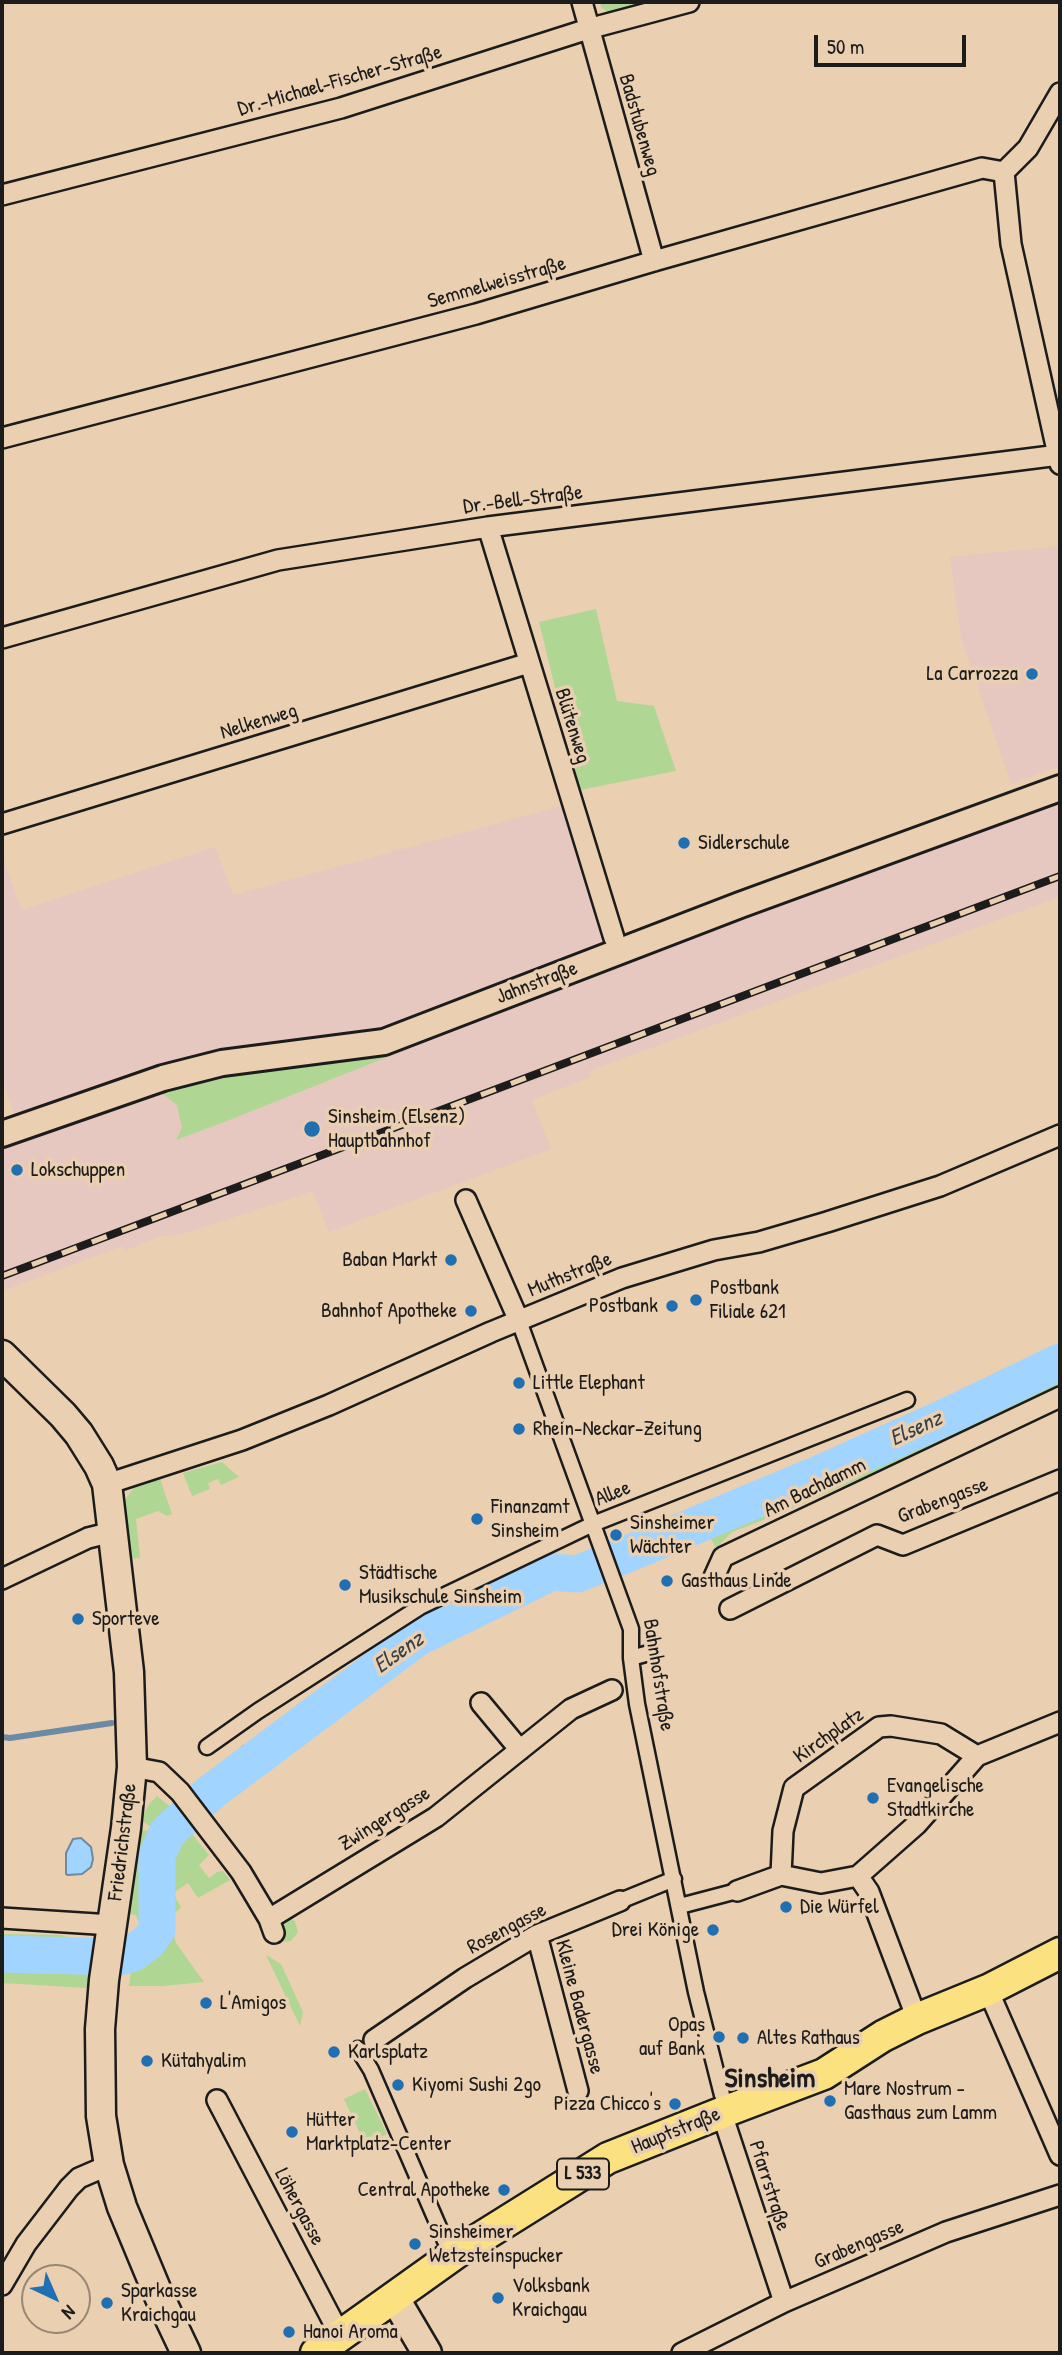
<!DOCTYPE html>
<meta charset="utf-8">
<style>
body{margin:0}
#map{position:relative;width:1062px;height:2355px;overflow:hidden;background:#eacfb1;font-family:"Patrick Hand",sans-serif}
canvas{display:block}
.frame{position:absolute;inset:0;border:4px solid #1c1c1c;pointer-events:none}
.north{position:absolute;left:21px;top:2264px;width:70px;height:70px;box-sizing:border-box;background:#eacfb1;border:2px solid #988775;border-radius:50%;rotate:136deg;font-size:19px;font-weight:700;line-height:28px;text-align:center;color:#1c1c1c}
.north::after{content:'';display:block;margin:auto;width:24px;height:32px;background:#1f6fb2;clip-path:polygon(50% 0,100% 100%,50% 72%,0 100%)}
.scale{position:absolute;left:814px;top:35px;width:152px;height:32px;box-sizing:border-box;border:4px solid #1c1c1c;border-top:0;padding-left:9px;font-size:21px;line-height:24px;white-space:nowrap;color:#1c1c1c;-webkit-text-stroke:5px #eacfb1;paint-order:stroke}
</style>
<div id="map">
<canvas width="1062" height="2355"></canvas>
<div class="frame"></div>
<div class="north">N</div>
<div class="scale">50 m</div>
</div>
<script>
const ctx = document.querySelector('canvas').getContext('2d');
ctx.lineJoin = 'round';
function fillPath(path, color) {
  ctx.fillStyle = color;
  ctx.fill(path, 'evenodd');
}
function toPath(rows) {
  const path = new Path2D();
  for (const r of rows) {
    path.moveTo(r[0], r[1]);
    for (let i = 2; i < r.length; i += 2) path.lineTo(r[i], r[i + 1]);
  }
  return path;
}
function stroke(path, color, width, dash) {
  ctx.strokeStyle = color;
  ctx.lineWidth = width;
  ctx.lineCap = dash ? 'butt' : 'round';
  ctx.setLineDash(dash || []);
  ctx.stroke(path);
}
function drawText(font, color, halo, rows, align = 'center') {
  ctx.font = font + ' "Patrick Hand",sans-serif';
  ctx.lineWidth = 7;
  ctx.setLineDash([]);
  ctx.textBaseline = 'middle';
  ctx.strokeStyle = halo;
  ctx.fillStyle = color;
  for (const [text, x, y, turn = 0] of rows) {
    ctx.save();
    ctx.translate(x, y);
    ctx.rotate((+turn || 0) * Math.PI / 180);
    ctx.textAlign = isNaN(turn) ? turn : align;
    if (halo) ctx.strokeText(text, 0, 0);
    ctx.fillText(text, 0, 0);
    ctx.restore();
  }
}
const built = toPath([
 [1060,546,1060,766,1011,784,961,638,950,557],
 [1060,803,1060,897,589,1071,591,1077,532,1100,551,1149,329,1232,313,1191,183,1234,158,1237,125,1251,123,1246,2,1291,2,1150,23,1142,2,1077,2,853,21,910,215,847,233,895,566,805,624,964]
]);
const green = toPath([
 [600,2,651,2,611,14,601,7],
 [596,609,617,701,654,706,676,771,580,790,539,622],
 [425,1042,227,1121,176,1140,182,1128,177,1105,162,1093,266,1068,345,1061],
 [1060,1344,1060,1388,879,1470,789,1510,732,1532,716,1548,710,1537,622,1574,613,1546,706,1508],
 [222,1462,239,1477,221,1485,218,1479,208,1483,210,1489,192,1496,183,1473],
 [160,1479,172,1514,167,1516,158,1511,136,1519,140,1558,127,1559,121,1511,123,1502,134,1488],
 [157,1796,173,1809,165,1819,147,1860,149,1915,147,1924,139,1939,132,1939,137,1932,139,1923,136,1915,128,1914,140,1830,149,1831,150,1826,141,1820,149,1804],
 [187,1828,209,1855,199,1865,209,1878,217,1872,223,1871,230,1880,198,1898,188,1883,173,1893,181,1908,169,1917,176,1943,204,1982,163,1986,129,1986,132,1965,163,1945,169,1917,165,1888,168,1857,175,1846,175,1837],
 [288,1918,295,1921,298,1932,291,1941,283,1942,279,1940,275,1925],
 [2,1934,61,1935,93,1944,88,1988,2,1983],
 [266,1955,281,1964,303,2012,300,2026],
 [365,2089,387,2134,365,2144,344,2099]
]);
const water = toPath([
 [81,1838,91,1847,93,1859,91,1867,82,1874,68,1875,66,1874,66,1853,73,1839,81,1838]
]);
const stream = toPath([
 [2,1737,10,1738,112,1723],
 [244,1748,259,1756]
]);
const river = toPath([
 [2,1954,118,1957,133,1953,148,1942,157,1930,157,1856,167,1833,210,1793,417,1638,552,1572,577,1574,627,1554,828,1470,946,1417,1060,1362]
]);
const pedestrian = toPath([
 [519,1321,631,1629,631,1658,637,1704,696,1992,722,2095],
 [631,1658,649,1653],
 [207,1747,258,1711,420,1607,593,1524,907,1400],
 [620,1901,674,1879],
 [680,1906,737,1891],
 [358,2049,371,2070,445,2241]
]);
const minor = toPath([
 [582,2,654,261],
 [1060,93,1028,148,1004,172,1011,244,1060,464],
 [2,195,341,108,588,29,689,2],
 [2,438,476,314,654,261,982,168,1004,172],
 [488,527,614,938],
 [2,638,278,560,488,527,1059,455],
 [2,824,529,663],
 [466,1200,519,1321],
 [107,1484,242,1440,329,1405,491,1332,622,1278,714,1250,759,1242,827,1222,940,1186,1060,1135],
 [714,1577,723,1557,1060,1397],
 [2,1579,88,1538,112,1532],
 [730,1609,877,1535,903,1545,1060,1480],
 [481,1703,520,1750],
 [132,1767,159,1772,180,1792,241,1872,269,1919,274,1933],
 [781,1875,783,1831,794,1788,879,1727,891,1726,941,1734,977,1756],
 [858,1876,869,1892,917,2019],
 [737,1891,781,1875,821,1883,858,1876,917,1824,977,1756,1060,1722],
 [2,1918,112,1925],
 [269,1919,436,1817,571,1709,612,1690],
 [537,1935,578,2091],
 [988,1990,1060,2155],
 [374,2040,465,1978,537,1935,620,1901],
 [217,2100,340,2335],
 [725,2123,784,2302],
 [2,2285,26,2244,69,2188,79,2178,109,2165],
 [682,2353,784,2302,946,2232,1060,2195]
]);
const tertiary = toPath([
 [2,1134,163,1078,222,1063,384,1042,740,905,1060,788]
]);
const secondary = toPath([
 [2,1355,63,1415,79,1434,99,1466,107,1484,129,1672,132,1767,126,1828,104,1980,100,2029,101,2116,109,2165,122,2207,159,2296,186,2353],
 [394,2297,427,2353]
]);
const primary = toPath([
 [316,2353,456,2253,608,2158,726,2111,824,2074,883,2036,917,2019,988,1990,1060,1953]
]);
const rail = toPath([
 [2,1276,1060,876]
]);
const markers = [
 [1032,674,7,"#1f6fb2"],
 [684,843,7,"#1f6fb2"],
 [312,1129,9,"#1f6fb2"],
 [17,1170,7,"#1f6fb2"],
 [451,1260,7,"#1f6fb2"],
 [696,1300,7,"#1f6fb2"],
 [672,1306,7,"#1f6fb2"],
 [471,1311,7,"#1f6fb2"],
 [519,1383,7,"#1f6fb2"],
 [519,1429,7,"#1f6fb2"],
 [477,1519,7,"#1f6fb2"],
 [616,1535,7,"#1f6fb2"],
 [667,1581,7,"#1f6fb2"],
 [345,1585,7,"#1f6fb2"],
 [78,1619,7,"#1f6fb2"],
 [873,1798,7,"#1f6fb2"],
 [786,1907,7,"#1f6fb2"],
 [713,1930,7,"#1f6fb2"],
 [206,2003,7,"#1f6fb2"],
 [719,2037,7,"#1f6fb2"],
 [743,2038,7,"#1f6fb2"],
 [334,2052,7,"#1f6fb2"],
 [147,2061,7,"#1f6fb2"],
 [398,2085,7,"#1f6fb2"],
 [830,2101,7,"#1f6fb2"],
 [675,2104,7,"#1f6fb2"],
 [292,2132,7,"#1f6fb2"],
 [504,2190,7,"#1f6fb2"],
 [415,2244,7,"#1f6fb2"],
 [498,2298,7,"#1f6fb2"],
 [107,2303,7,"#1f6fb2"],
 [289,2332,7,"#1f6fb2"]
];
const shields = [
 [583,2174,52]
];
const shieldNames = [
 ["L 533",583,2174]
];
const streetNames = [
 ["Dr.-Michael-Fischer-Straße",340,81,-16],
 ["Badstubenweg",639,125,74],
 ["Semmelweisstraße",497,283,-16],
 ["Dr.-Bell-Straße",523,500,-7],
 ["Nelkenweg",259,722,-17],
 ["Blütenweg",572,726,73],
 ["Jahnstraße",537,983,-21],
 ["Muthstraße",570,1275,-22],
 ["Am Bachdamm",815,1488,-26],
 ["Allee",613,1494,-22],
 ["Grabengasse",943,1501,-21],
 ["Bahnhofstraße",658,1675,81],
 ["Kirchplatz",829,1736,-35],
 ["Zwingergasse",385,1819,-32],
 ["Friedrichstraße",123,1842,-83],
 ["Rosengasse",507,1929,-28],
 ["Kleine Badergasse",579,2007,75],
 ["Hauptstraße",676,2131,-22],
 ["Pfarrstraße",769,2186,72],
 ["Löhergasse",299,2207,62],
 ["Grabengasse",859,2245,-23]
];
const poiNames = [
 ["La Carrozza",1018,674,"right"],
 ["Sidlerschule",698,843],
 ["Sinsheim (Elsenz)",328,1117],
 ["Hauptbahnhof",328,1141],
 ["Lokschuppen",31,1170],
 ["Baban Markt",437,1260,"right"],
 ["Postbank",710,1288],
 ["Filiale 621",710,1312],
 ["Postbank",658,1306,"right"],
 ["Bahnhof Apotheke",457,1311,"right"],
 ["Little Elephant",533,1383],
 ["Rhein-Neckar-Zeitung",533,1429],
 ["Finanzamt",491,1507],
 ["Sinsheim",491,1531],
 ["Sinsheimer",630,1523],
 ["Wächter",630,1547],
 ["Städtische",359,1573],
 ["Musikschule Sinsheim",359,1597],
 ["Gasthaus Linde",681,1581],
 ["Sporteve",92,1619],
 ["Evangelische",887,1786],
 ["Stadtkirche",887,1810],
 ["Die Würfel",800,1907],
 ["Drei Könige",699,1930,"right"],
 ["L'Amigos",220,2003],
 ["Opas",705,2025,"right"],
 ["auf Bank",705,2049,"right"],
 ["Altes Rathaus",757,2038],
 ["Karlsplatz",348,2052],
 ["Kütahyalim",161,2061],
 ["Kiyomi Sushi 2go",412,2085],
 ["Mare Nostrum -",844,2089],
 ["Gasthaus zum Lamm",844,2113],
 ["Pizza Chicco's",661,2104,"right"],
 ["Hütter",306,2120],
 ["Marktplatz-Center",306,2144],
 ["Central Apotheke",490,2190,"right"],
 ["Sinsheimer",429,2232],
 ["Wetzsteinspucker",429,2256],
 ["Volksbank",512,2286],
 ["Kraichgau",512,2310],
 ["Sparkasse",121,2291],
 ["Kraichgau",121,2315],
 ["Hanoi Aroma",303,2332]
];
const waterNames = [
 ["Elsenz",916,1429,-25],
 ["Elsenz",399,1653,-35]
];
const districtNames = [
 ["Sinsheim",770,2080]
];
fillPath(built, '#e6c8c0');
fillPath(green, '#afd793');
fillPath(water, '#a1d4ff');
stroke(water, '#6c8aa4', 2);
stroke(stream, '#6c8aa4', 6);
stroke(river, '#a1d4ff', 37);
stroke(pedestrian, '#1c1c1c', 19);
stroke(minor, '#1c1c1c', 24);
stroke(tertiary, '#1c1c1c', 30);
stroke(secondary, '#1c1c1c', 33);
stroke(primary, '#1c1c1c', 35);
stroke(pedestrian, '#eacfb1', 14);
stroke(minor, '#eacfb1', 19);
stroke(tertiary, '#eacfb1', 24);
stroke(secondary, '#eacfb1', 28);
stroke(primary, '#fbe180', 30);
stroke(rail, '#1c1c1c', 8);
stroke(rail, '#eacfb1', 5, [16]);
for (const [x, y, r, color] of markers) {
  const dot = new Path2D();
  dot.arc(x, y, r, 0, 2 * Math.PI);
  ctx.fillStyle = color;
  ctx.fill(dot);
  stroke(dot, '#eacfb1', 2.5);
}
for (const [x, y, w] of shields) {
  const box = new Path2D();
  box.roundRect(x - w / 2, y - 15.5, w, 31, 5);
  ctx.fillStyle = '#eacfb1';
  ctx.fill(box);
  stroke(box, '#1c1c1c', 2);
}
drawText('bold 19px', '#1c1c1c', null, shieldNames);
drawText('21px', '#1c1c1c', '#eacfb1', streetNames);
drawText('21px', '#1c1c1c', '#eacfb1', poiNames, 'left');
drawText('italic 23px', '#374149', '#eacfb1', waterNames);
drawText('bold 28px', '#1c1c1c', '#eacfb1', districtNames);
</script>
